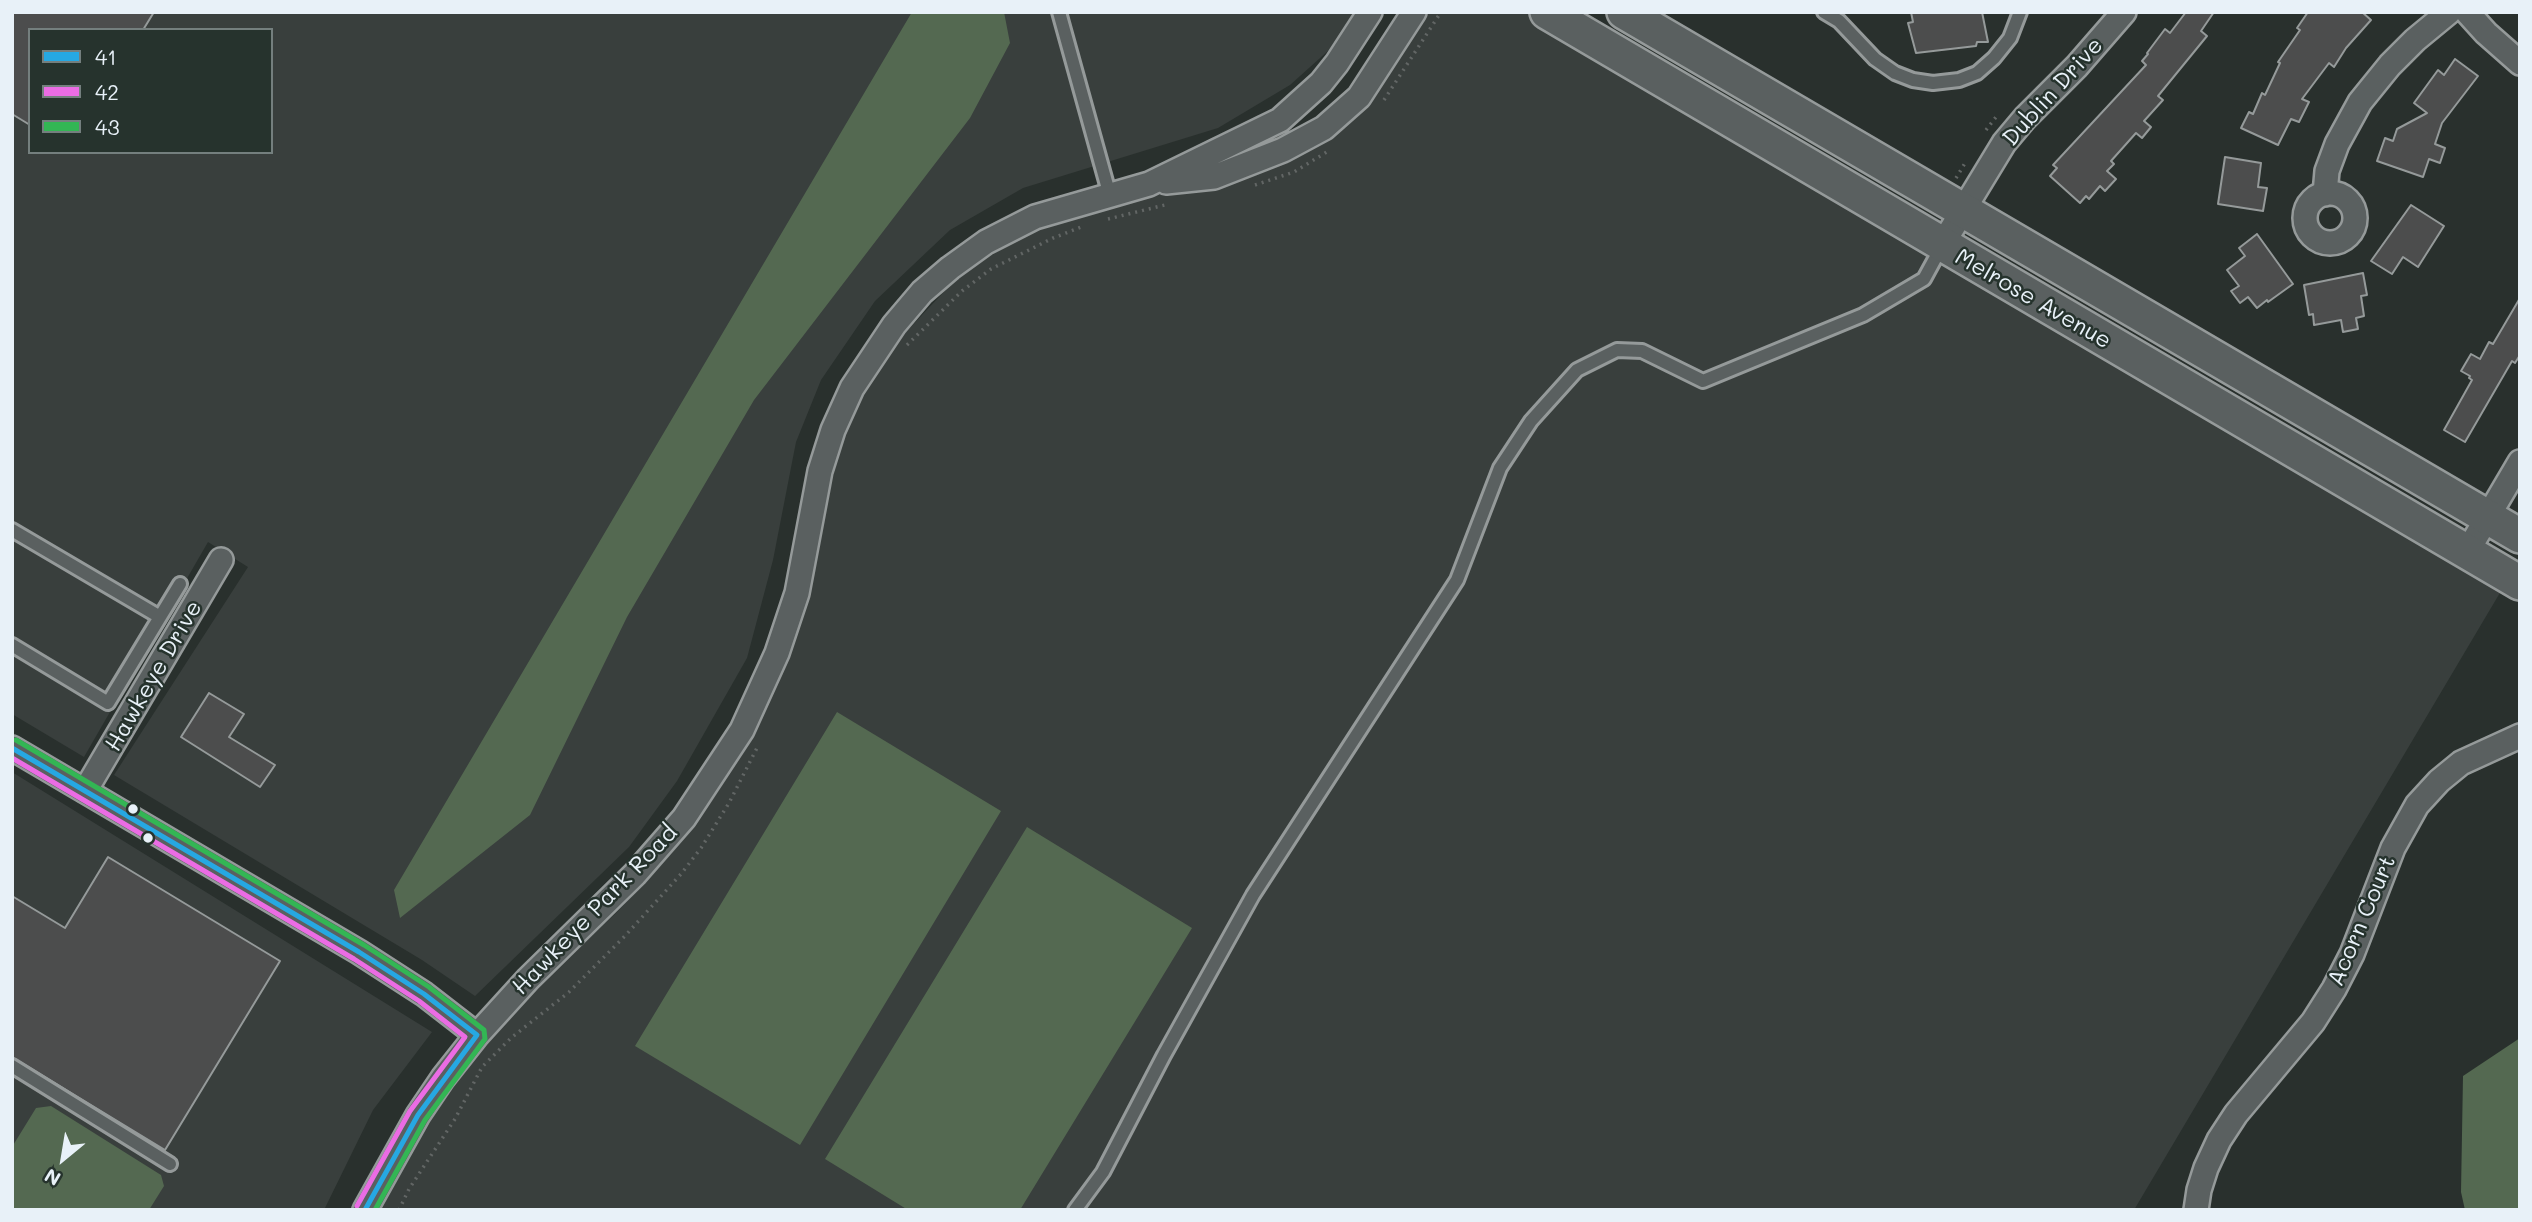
<!DOCTYPE html>
<style>
body{margin:0}
#map{position:relative;width:2532px;height:1222px;overflow:hidden;background:#29302d;font-family:Mali,sans-serif}
canvas{display:block}
.frame{position:absolute;inset:0;border:14px solid #e8f1f8;pointer-events:none}
.legend{position:absolute;left:28px;top:28px;width:245px;height:126px;box-sizing:border-box;background:#26332d;border:2px solid #747f7e;margin:0;padding:9px 12px;list-style:none;font-size:21px;color:#e8f1f8}
.legend li{display:flex;align-items:center;gap:14px;height:35px}
.legend b{width:35px;border:2px solid #747f7e}
.north{position:absolute;left:28px;top:1124px;width:70px;height:70px;-webkit-text-stroke:5px #26332d;paint-order:stroke;rotate:210deg;font-size:19px;font-weight:700;line-height:28px;text-align:center;color:#e8f1f8}
.north::after{content:'';display:block;margin:auto;width:24px;height:32px;background:#e8f1f8;clip-path:polygon(50% 0,100% 100%,50% 72%,0 100%)}
</style>
<div id="map">
<canvas width="2532" height="1222"></canvas>
<div class="frame"></div>
<ul class="legend">
<li><b style="height:9px;background:#26a8e2"></b>41</li>
<li><b style="height:9px;background:#eb6ce4"></b>42</li>
<li><b style="height:9px;background:#33b654"></b>43</li>
</ul>
<div class="north">N</div>
</div>
<script>
const ctx = document.querySelector('canvas').getContext('2d');
ctx.lineJoin = 'round';
function fillPath(path, color) {
  ctx.fillStyle = color;
  ctx.fill(path, 'evenodd');
}
function toPath(rows) {
  const path = new Path2D();
  for (const r of rows) {
    if (r.length === 3) {
      path.moveTo(r[0] + r[2], r[1]);
      path.arc(r[0], r[1], r[2], 0, 2 * Math.PI);
      continue;
    }
    path.moveTo(r[0], r[1]);
    for (let i = 2; i < r.length; i += 2) path.lineTo(r[i], r[i + 1]);
  }
  return path;
}
function stroke(path, color, width, dash) {
  ctx.strokeStyle = color;
  ctx.lineWidth = width;
  ctx.lineCap = dash ? 'butt' : 'round';
  ctx.setLineDash(dash || []);
  ctx.stroke(path);
}
function drawText(font, color, halo, rows, align = 'center') {
  ctx.font = font + ' Mali,sans-serif';
  ctx.lineWidth = 5;
  ctx.setLineDash([]);
  ctx.textBaseline = 'middle';
  ctx.strokeStyle = halo;
  ctx.fillStyle = color;
  for (const [text, x, y, turn = 0] of rows) {
    ctx.save();
    ctx.translate(x, y);
    ctx.rotate((+turn || 0) * Math.PI / 180);
    ctx.textAlign = isNaN(turn) ? turn : align;
    if (halo) ctx.strokeText(text, 0, 0);
    ctx.fillText(text, 0, 0);
    ctx.restore();
  }
}
const built = toPath([
 [12,12,1354,12,1339,41,1290,85,1218,128,1023,188,950,230,875,301,821,380,796,442,773,560,747,658,677,781,629,847,475,996,422,960,114,775,248,567,208,542,84,757,12,714],
 [30,30,271,30,271,152,30,152],
 [1426,12,1527,12,2504,586,2134,1210,378,1210,410,1150,441,1102,494,1033,551,973,615,914,652,875,687,835,719,790,757,725,807,592,839,451,851,419,866,387,906,332,956,279,995,253,1028,234,1071,216,1112,204,1250,169,1360,104,1400,55],
 [12,772,432,1032,373,1110,324,1210,12,1210]
]);
const green = toPath([
 [912,12,1004,12,1010,43,970,118,754,400,627,617,530,815,400,918,394,890],
 [837,712,1001,811,800,1145,635,1046],
 [1027,827,1192,928,1020,1210,908,1210,825,1159],
 [2520,1038,2520,1210,2465,1210,2461,1192,2463,1076],
 [51,1106,161,1175,164,1186,149,1210,12,1210,12,1147,36,1108]
]);
const building = toPath([
 [12,12,154,12,143,30,30,30,30,125,12,114,12,12],
 [1911,12,1982,12,1988,42,1977,42,1976,46,1916,53,1908,23,1913,22,1911,12],
 [2186,12,2214,12,2201,31,2207,36,2158,96,2163,100,2144,121,2151,127,2142,138,2136,133,2111,161,2114,164,2107,171,2116,179,2105,191,2100,186,2089,199,2086,196,2080,203,2050,176,2057,168,2053,165,2146,65,2142,61,2148,54,2147,53,2165,29,2170,33,2186,12],
 [2308,12,2362,12,2371,20,2346,48,2334,67,2329,63,2302,99,2309,102,2299,122,2291,119,2278,145,2241,128,2249,112,2253,114,2262,93,2265,95,2280,63,2278,62,2300,30,2297,28,2308,12],
 [2455,59,2478,76,2442,123,2435,144,2445,148,2440,163,2429,159,2423,177,2377,161,2385,138,2393,141,2397,129,2427,113,2414,103,2438,70,2444,75,2455,59],
 [2225,157,2261,163,2258,187,2267,188,2263,211,2218,204,2225,157],
 [2411,205,2444,226,2418,267,2403,257,2392,274,2371,261,2411,205],
 [2257,234,2293,284,2268,302,2267,300,2257,308,2248,297,2240,303,2231,291,2239,286,2227,270,2245,256,2239,248,2257,234],
 [2363,273,2367,295,2361,296,2364,316,2356,318,2358,329,2343,332,2341,320,2314,325,2313,314,2309,315,2304,285,2363,273],
 [2520,298,2520,355,2515,363,2512,361,2465,442,2444,430,2472,380,2469,378,2470,376,2461,371,2471,354,2480,359,2489,342,2493,344,2520,298],
 [209,693,244,714,229,737,275,765,260,787,181,737,209,693],
 [108,857,280,961,165,1150,12,1057,12,896,65,928,108,857]
]);
const path = toPath([
 [1384,100,1441,12],
 [1986,130,1996,117],
 [1956,178,1965,163],
 [1255,185,1294,172,1330,150],
 [1108,219,1169,204],
 [907,345,962,291,991,269,1053,238,1084,226],
 [399,1210,409,1189,455,1119,482,1067,511,1038,569,992,625,936,681,874,701,848,729,803,758,746]
]);
const lane = toPath([
 [1059,12,1110,196],
 [1824,12,1839,21,1875,59,1895,73,1913,80,1933,83,1959,80,1977,73,1994,58,2010,38,2020,12],
 [12,530,160,617,108,703,12,645],
 [160,617,180,584],
 [12,1066,170,1164],
 [1075,1210,1103,1172,1164,1055,1253,895,1457,580,1500,468,1531,421,1577,370,1617,350,1642,351,1703,381,1863,315,1924,279,1942,246]
]);
const street = toPath([
 [2467,12,2486,33,2520,63],
 [1166,182,1214,177,1283,150,1324,128,1359,97,1414,12],
 [2330,218,25],
 [2325,194,2327,171,2337,144,2360,102,2390,65,2415,40,2449,12],
 [1942,245,2004,143,2025,118,2077,66,2124,12],
 [2467,552,2520,462],
 [12,748,359,952,424,994,477,1035],
 [85,791,221,560],
 [365,1210,418,1115,443,1078,477,1035,528,979,635,874,684,818,742,730,777,653,797,593,820,471,833,430,852,388,894,325,922,292,950,268,986,242,1035,217,1149,184,1280,120,1321,83,1337,63,1370,12],
 [2196,1210,2199,1190,2206,1168,2219,1140,2236,1114,2313,1022,2334,989,2352,954,2393,848,2417,805,2439,781,2461,763,2520,736]
]);
const secondary = toPath([
 [1547,12,2520,583],
 [1624,12,2520,536]
]);
const bus1 = toPath([
 [12,748,359,952,424,994,477,1035,418,1115,365,1210]
]);
const bus2 = toPath([
 [12,758,354,959,419,1001,465,1037,410,1111,357,1206]
]);
const bus3 = toPath([
 [16,740,364,945,429,987,484,1030,485,1039,425,1120,375,1210]
]);
const markers = [
 [133,809,6,"#e8f1f8"],
 [148,838,6,"#e8f1f8"]
];
const streetNames = [
 ["Dublin Drive",2053,92,-48],
 ["Melrose Avenue",2033,299,30],
 ["Hawkeye Drive",154,676,-60],
 ["Hawkeye Park Road",595,910,-46],
 ["Acorn Court",2362,921,-67]
];
fillPath(built, '#393f3d');
fillPath(green, '#546951');
fillPath(building, '#4c4d4d');
stroke(building, '#959a9a', 2);
stroke(lane, '#959a9a', 18);
stroke(street, '#959a9a', 28);
stroke(secondary, '#959a9a', 38);
stroke(path, '#626665', 3.5, [2, 5]);
stroke(lane, '#5a6060', 12);
stroke(street, '#5a6060', 23);
stroke(secondary, '#5a6060', 33);
stroke(bus1, '#26a8e2', 5);
stroke(bus2, '#eb6ce4', 5);
stroke(bus3, '#33b654', 5);
for (const [x, y, r, color] of markers) {
  const dot = new Path2D();
  dot.arc(x, y, r, 0, 2 * Math.PI);
  ctx.fillStyle = color;
  ctx.fill(dot);
  stroke(dot, '#26332d', 2.5);
}
drawText('23px', '#e8f1f8', '#26332d', streetNames);
</script>
